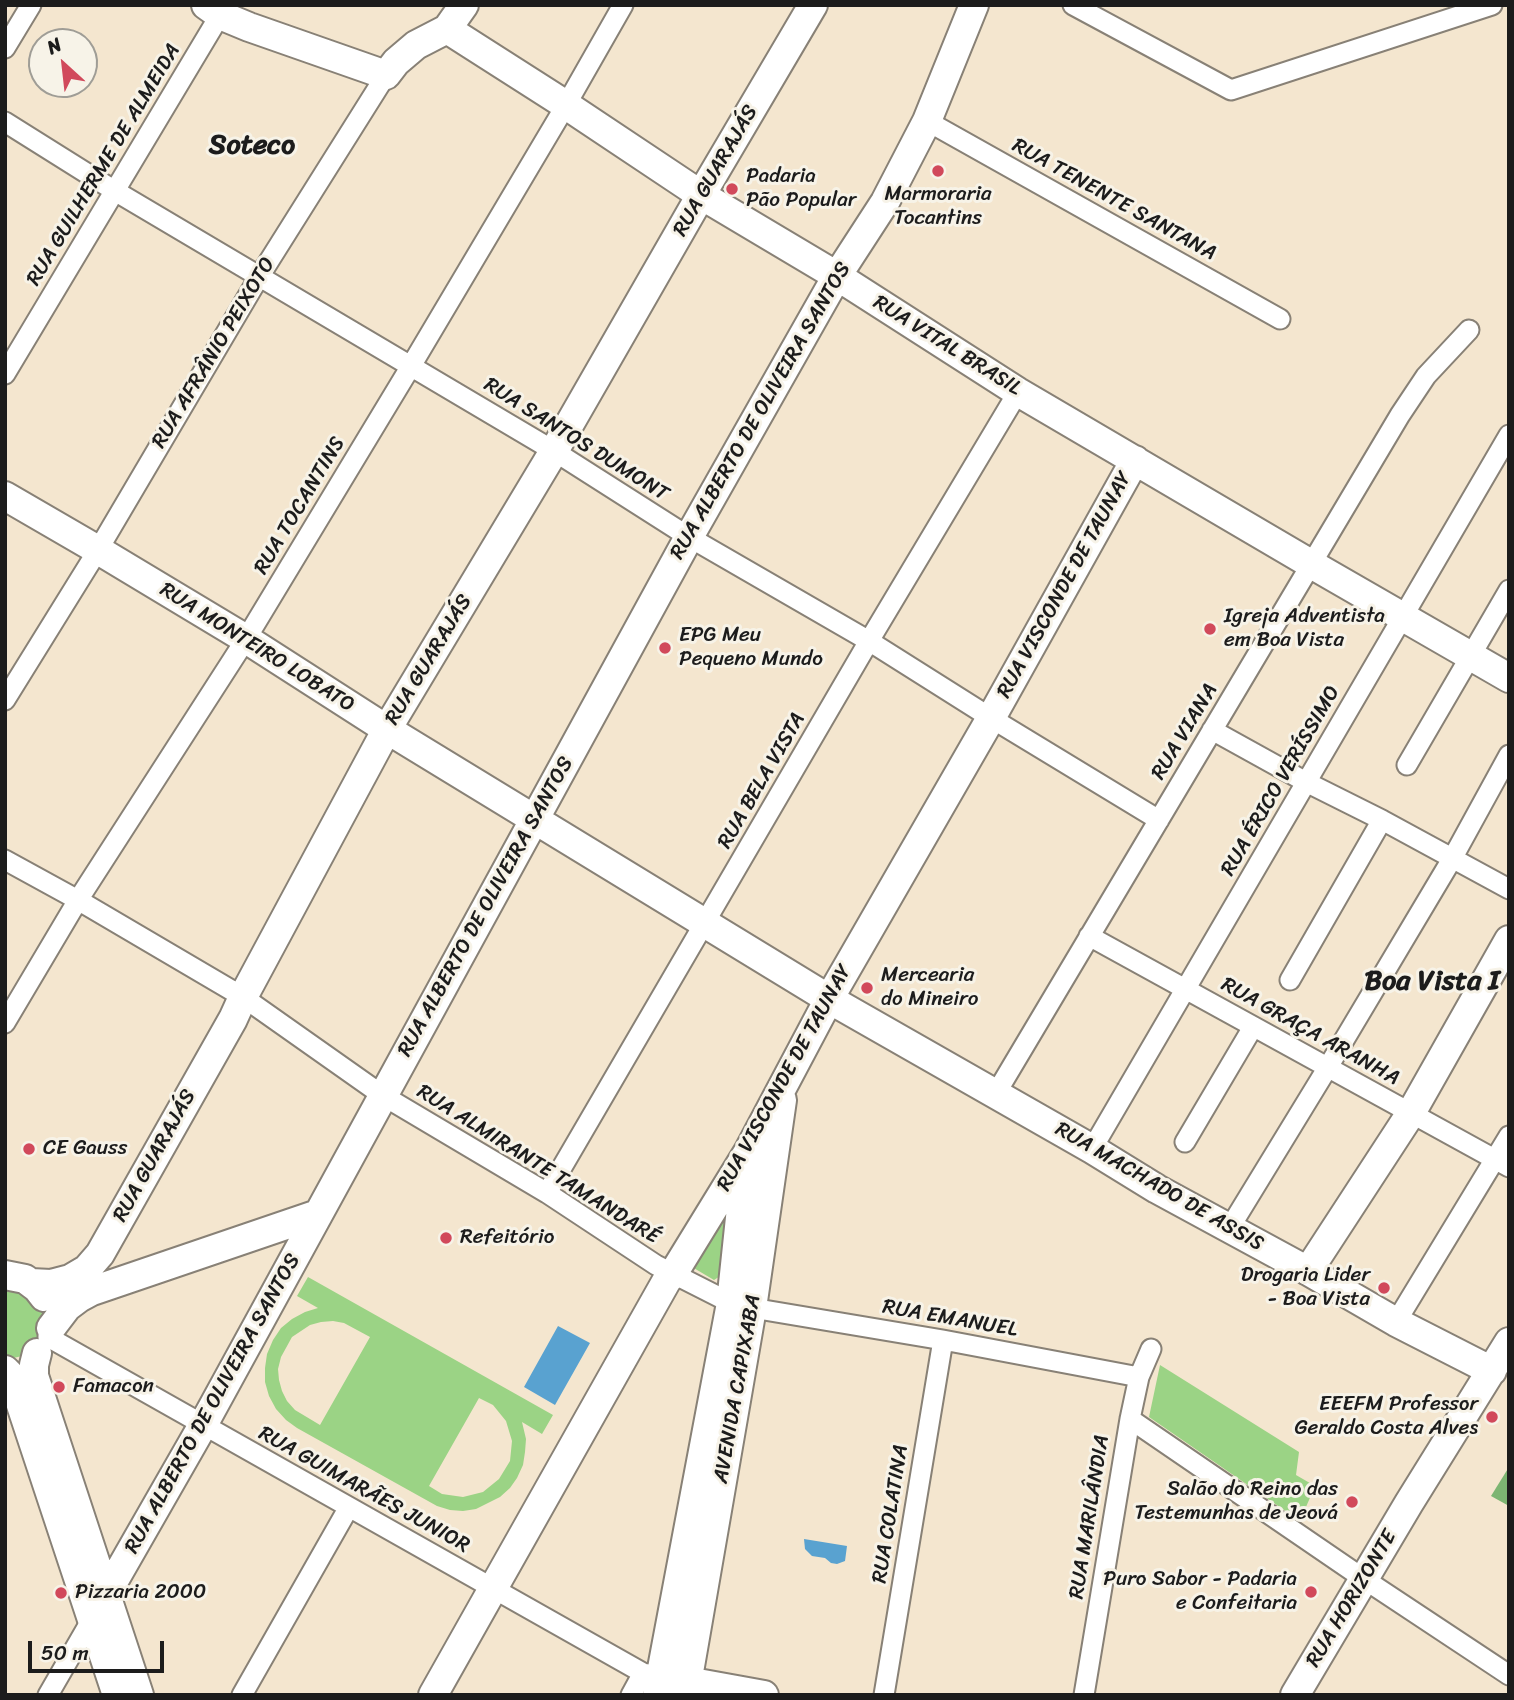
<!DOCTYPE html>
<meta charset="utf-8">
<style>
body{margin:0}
#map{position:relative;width:1514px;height:1700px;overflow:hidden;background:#f4e6cf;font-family:Sriracha,sans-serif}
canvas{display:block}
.frame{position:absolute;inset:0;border:7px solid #1c1c1c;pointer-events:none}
.north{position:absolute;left:28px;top:28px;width:70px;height:70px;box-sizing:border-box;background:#f7f3e8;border:2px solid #9f9d96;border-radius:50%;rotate:333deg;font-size:19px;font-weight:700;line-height:28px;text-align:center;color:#1c1c1c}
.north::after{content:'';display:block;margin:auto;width:24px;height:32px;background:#d1495b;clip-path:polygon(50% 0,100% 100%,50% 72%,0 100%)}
.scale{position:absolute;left:28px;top:1641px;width:136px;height:32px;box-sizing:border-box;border:4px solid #1c1c1c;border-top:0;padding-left:9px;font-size:21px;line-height:24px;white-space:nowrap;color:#1c1c1c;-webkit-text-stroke:5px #f7f3e8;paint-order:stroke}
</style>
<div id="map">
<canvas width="1514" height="1700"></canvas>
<div class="frame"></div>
<div class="north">N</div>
<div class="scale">50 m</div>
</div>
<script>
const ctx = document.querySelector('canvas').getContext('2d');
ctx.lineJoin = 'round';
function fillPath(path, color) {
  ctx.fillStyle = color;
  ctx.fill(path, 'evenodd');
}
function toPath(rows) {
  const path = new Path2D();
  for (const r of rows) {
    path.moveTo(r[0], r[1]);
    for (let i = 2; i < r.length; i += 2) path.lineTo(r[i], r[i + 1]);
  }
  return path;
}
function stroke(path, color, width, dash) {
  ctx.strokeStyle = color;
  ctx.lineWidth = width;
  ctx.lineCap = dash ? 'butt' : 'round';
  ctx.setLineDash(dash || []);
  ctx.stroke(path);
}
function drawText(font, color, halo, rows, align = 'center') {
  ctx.font = font + ' Sriracha,sans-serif';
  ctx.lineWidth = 6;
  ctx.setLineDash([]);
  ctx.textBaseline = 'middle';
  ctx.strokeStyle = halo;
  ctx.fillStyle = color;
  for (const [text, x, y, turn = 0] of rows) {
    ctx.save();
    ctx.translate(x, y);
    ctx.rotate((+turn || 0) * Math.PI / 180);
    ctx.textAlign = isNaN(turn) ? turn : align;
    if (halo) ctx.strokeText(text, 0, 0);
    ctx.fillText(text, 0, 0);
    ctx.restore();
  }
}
const green = toPath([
 [720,1221,728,1223,725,1273,714,1280,692,1267],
 [308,1277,553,1415,542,1434,522,1422,526,1439,525,1452,523,1465,517,1478,510,1488,500,1497,476,1509,463,1511,450,1510,437,1506,297,1428,286,1420,276,1409,269,1396,265,1382,265,1368,267,1354,273,1340,281,1328,292,1319,305,1312,318,1308,297,1296],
 [333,1321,344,1323,370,1337,320,1425,295,1410,287,1401,282,1391,279,1380,278,1369,281,1357,292,1337,310,1325,321,1322],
 [479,1398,493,1405,506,1421,512,1441,510,1461,499,1479,483,1492,463,1497,442,1494,429,1486],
 [5,1282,42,1308,44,1321,40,1338,37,1344,22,1356,5,1360],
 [1160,1365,1299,1452,1296,1475,1315,1486,1300,1521,1149,1417]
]);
const forest = toPath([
 [1509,1467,1509,1506,1491,1496]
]);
const water = toPath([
 [558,1326,590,1343,555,1405,524,1387],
 [804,1539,847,1546,845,1561,837,1564,831,1563,825,1558,812,1556,805,1549]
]);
const street = toPath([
 [1073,5,1231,90,1492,5],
 [5,48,31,5],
 [927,121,1280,319],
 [5,122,115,191,554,451,689,537,869,641,991,718,1159,820],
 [5,374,220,15],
 [5,700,98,550,259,277,386,75],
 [1212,730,1306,782,1382,820,1509,889],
 [1407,765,1509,590],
 [5,860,78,900,243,997,382,1095,547,1193,656,1265,731,1303],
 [1089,936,1509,1167],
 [1290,980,1382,820],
 [5,1023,78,900,246,639,411,366,566,105,623,5],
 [995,1095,1400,415,1426,376,1469,330],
 [1185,1142,1253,1027],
 [1092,1149,1509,435],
 [547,1193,869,641,1018,392],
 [1229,1229,1328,1067,1452,859,1509,755],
 [752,1308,943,1340,1139,1377],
 [1396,1322,1509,1136],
 [48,1337,643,1673,661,1676],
 [1130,1419,1364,1579,1509,1675],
 [48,1695,92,1619],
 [242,1695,349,1507],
 [631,1695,643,1673],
 [884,1695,943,1340],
 [1084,1695,1130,1419,1139,1377,1151,1349]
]);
const secondary = toPath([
 [206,5,220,15,249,27,386,75,396,62,416,45,447,29,464,5],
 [447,29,566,105,701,195,837,276,1018,392,1311,564,1509,678],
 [5,496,98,550,246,639,380,725,829,999,1092,1149,1157,1189,1308,1271,1396,1322,1492,1371],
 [1308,1271,1411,1113,1509,940],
 [5,1275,25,1279,37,1288,44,1297],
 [31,1283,51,1284,70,1279,87,1269,100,1254,233,1019,243,997,387,729,554,451,701,195,813,5],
 [51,1328,67,1307,79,1298,92,1291,318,1214],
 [37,1353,34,1365,34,1376,139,1695],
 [5,1370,11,1376,14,1384,117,1695],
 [92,1619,203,1425,689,537,837,276,885,202,927,121,974,5],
 [670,1678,764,1695],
 [433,1695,667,1280,673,1274,748,1152,829,999,991,718,1135,460],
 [657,1695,731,1303,746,1161],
 [685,1695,752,1308,782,1100],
 [1295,1695,1409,1503,1509,1342]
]);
const markers = [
 [938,171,7,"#d1495b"],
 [732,189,7,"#d1495b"],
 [1210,629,7,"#d1495b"],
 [665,648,7,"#d1495b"],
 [867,988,7,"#d1495b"],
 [29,1149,7,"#d1495b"],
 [446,1238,7,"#d1495b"],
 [1384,1288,7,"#d1495b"],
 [59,1387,7,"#d1495b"],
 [1492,1417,7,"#d1495b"],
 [1352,1502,7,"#d1495b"],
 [1311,1592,7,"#d1495b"],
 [61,1593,7,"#d1495b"]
];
const streetNames = [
 ["RUA GUILHERME DE ALMEIDA",104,165,-59],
 ["RUA GUARAJÁS",716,171,-60],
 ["RUA TENENTE SANTANA",1114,200,29],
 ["RUA VITAL BRASIL",947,346,32],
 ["RUA AFRÂNIO PEIXOTO",214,353,-59],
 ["RUA ALBERTO DE OLIVEIRA SANTOS",761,411,-60],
 ["RUA SANTOS DUMONT",576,440,32],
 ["RUA TOCANTINS",300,506,-59],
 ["RUA VISCONDE DE TAUNAY",1065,585,-61],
 ["RUA MONTEIRO LOBATO",257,648,32],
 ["RUA GUARAJÁS",429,660,-59],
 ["RUA VIANA",1185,732,-59],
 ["RUA BELA VISTA",762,781,-60],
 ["RUA ÉRICO VERÍSSIMO",1281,781,-60],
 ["RUA ALBERTO DE OLIVEIRA SANTOS",486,907,-61],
 ["RUA GRAÇA ARANHA",1310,1032,29],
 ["RUA VISCONDE DE TAUNAY",785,1078,-61],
 ["RUA GUARAJÁS",155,1156,-61],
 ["RUA ALMIRANTE TAMANDARÉ",538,1165,32],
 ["RUA MACHADO DE ASSIS",1159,1187,30],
 ["RUA EMANUEL",950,1319,10],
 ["AVENIDA CAPIXABA",738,1389,-80],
 ["RUA ALBERTO DE OLIVEIRA SANTOS",213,1404,-61],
 ["RUA GUIMARÃES JUNIOR",364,1490,29],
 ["RUA COLATINA",891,1514,-81],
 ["RUA MARILÂNDIA",1090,1517,-81],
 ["RUA HORIZONTE",1352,1599,-59]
];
const poiNames = [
 ["Padaria",746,177],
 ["Pão Popular",746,201],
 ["Marmoraria",938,195,"center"],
 ["Tocantins",938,219,"center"],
 ["Igreja Adventista",1224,617],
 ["em Boa Vista",1224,641],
 ["EPG Meu",679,636],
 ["Pequeno Mundo",679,660],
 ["Mercearia",881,976],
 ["do Mineiro",881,1000],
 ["CE Gauss",43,1149],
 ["Refeitório",460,1238],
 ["Drogaria Lider",1370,1276,"right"],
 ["- Boa Vista",1370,1300,"right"],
 ["Famacon",73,1387],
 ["EEEFM Professor",1478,1405,"right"],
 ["Geraldo Costa Alves",1478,1429,"right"],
 ["Salão do Reino das",1338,1490,"right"],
 ["Testemunhas de Jeová",1338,1514,"right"],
 ["Puro Sabor - Padaria",1297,1580,"right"],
 ["e Confeitaria",1297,1604,"right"],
 ["Pizzaria 2000",75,1593]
];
const districtNames = [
 ["Soteco",252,146],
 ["Boa Vista I",1432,982]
];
fillPath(green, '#9bd385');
fillPath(forest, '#7cb572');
fillPath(water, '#59a2d0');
stroke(street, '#888176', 23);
stroke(secondary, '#888176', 32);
stroke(street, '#fff', 19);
stroke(secondary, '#fff', 28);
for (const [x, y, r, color] of markers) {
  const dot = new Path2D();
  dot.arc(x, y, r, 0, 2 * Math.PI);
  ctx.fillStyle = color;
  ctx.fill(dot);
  stroke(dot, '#f7f3e8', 2.5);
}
drawText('21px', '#1c1c1c', '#f7f3e8', streetNames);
drawText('21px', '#1c1c1c', '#f7f3e8', poiNames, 'left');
drawText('bold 28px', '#1c1c1c', '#f7f3e8', districtNames);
</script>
